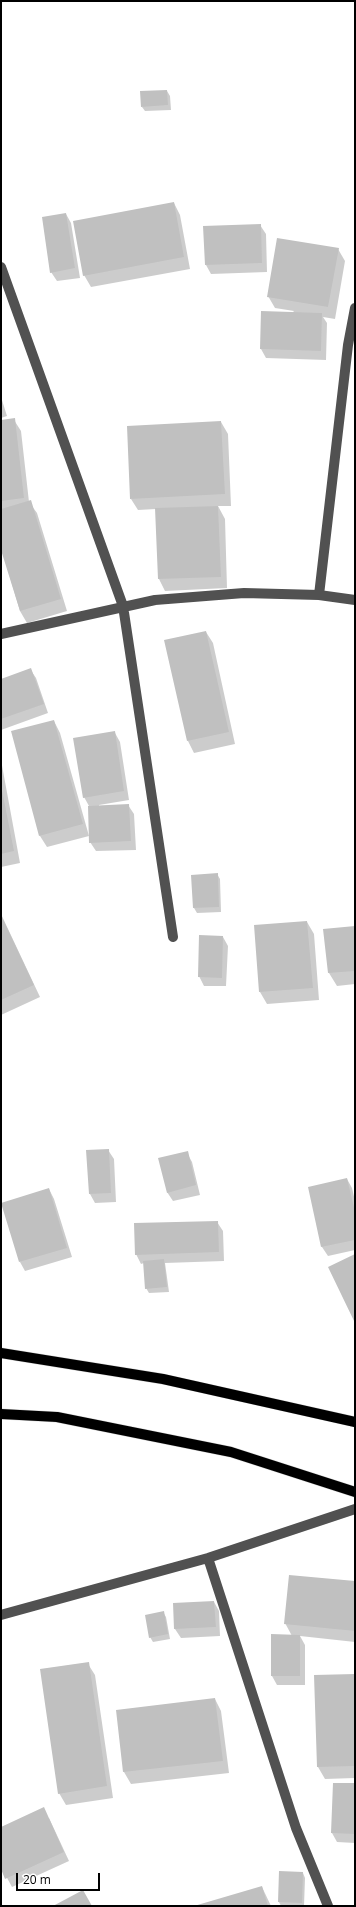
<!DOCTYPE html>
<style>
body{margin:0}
#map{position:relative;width:356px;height:1907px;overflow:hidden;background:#fff;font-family:"Open Sans",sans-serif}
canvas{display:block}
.frame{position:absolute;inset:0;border:2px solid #000;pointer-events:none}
.scale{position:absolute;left:16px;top:1873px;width:84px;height:18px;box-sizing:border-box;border:2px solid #000;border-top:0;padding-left:5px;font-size:12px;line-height:14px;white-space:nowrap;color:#000;-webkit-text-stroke:3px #fff;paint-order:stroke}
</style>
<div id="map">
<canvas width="356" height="1907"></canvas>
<div class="frame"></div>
<div class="scale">20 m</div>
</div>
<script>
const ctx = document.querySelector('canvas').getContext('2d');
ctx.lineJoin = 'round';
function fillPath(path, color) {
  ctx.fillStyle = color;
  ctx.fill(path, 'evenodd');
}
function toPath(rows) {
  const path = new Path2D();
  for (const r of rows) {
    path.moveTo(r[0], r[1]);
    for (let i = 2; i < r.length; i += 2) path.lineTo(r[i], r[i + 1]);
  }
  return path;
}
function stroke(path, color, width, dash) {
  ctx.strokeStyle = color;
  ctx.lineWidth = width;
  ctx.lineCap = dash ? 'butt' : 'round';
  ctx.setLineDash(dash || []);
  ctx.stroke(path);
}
const shadow = toPath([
 [167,91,170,96,171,110,145,111,142,107],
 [174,203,180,215,190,269,91,287,84,275],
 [66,214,71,223,80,278,57,281,51,272],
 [260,225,266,234,267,272,211,274,206,265],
 [338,249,345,261,335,319,323,317,327,323,326,360,266,358,261,349,294,311,275,308,268,296],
 [1,397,7,416,1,418],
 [14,420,21,431,29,502,37,513,67,611,27,623,20,611,1,547,1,421],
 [221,422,228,434,231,506,218,506,225,519,227,588,165,591,159,579,156,509,138,510,131,499],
 [206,632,213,643,235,744,194,753,188,741],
 [30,669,36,678,48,713,1,730,1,680],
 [54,721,60,733,89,836,47,847,40,836,12,732],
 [115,733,120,742,129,800,99,805,99,806,128,805,134,814,136,850,96,851,90,842,89,806,84,797],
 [1,760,20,863,1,867],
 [217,874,220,879,221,912,197,913,194,908,192,876],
 [1,914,40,997,1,1015],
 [307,922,314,934,319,1000,267,1004,260,992],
 [355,927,355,984,337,986,329,973,324,930],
 [223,937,228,946,226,986,204,986,199,976],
 [108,1150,114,1159,116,1202,95,1203,90,1194],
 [187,1153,192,1162,200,1195,173,1201,167,1192],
 [347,1179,352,1188,355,1201,355,1250,328,1256,322,1247,309,1188],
 [49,1189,54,1199,72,1257,25,1271,20,1262],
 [217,1222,223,1231,224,1261,165,1263,169,1292,149,1293,146,1288,144,1263,141,1264,136,1254],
 [355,1582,355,1642,300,1636,305,1645,305,1685,277,1685,272,1676,292,1636,285,1623],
 [214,1602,219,1611,220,1636,181,1638,175,1629,174,1604],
 [163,1612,166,1617,170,1639,153,1642,150,1637],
 [88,1664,95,1675,113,1798,66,1805,59,1793],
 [355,1675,355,1778,325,1779,318,1767],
 [215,1699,221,1711,229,1773,131,1784,124,1772,117,1711],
 [334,1784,355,1784,355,1843,337,1842,332,1833],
 [49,1818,69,1861,12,1887,1,1867,1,1828],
 [303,1873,305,1878,304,1906,281,1906,279,1902],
 [262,1887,271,1906,196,1906]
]);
const building = toPath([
 [167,90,168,105,141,107,140,91],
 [174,202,184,257,83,276,73,221],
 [66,213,75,268,50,273,42,217],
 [261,224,262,263,205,265,203,226],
 [277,238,339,248,328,307,267,297],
 [261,311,322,313,321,351,260,349],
 [15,418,24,498,1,501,1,420],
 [221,421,225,494,130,499,127,426],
 [31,500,61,599,20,611,1,550,1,509],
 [218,506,221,577,158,579,155,508],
 [206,631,229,732,187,741,164,640],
 [31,668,44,704,1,719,1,679],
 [54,720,83,824,39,836,11,731],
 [115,731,124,791,83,798,73,738],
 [1,785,14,851,1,854],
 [129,804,131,841,89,843,88,806],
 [218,873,219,907,193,908,191,875],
 [1,915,34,985,1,1000],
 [307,921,313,988,259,992,254,925],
 [355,926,355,971,328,973,323,929],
 [199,935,223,936,222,978,198,977],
 [109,1149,111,1193,89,1194,86,1150],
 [188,1151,196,1185,167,1193,158,1158],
 [347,1178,355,1212,355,1240,321,1247,308,1187],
 [49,1188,67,1248,19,1262,1,1203],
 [218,1221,219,1252,135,1255,134,1223],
 [355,1254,355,1323,328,1267],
 [164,1259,167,1287,145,1289,143,1261],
 [289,1575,355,1581,355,1631,284,1624],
 [214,1601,216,1627,174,1629,173,1603],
 [164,1611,168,1634,149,1638,145,1615],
 [271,1634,300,1635,300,1676,271,1676],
 [89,1662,107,1786,58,1794,40,1669],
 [355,1674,355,1766,317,1767,314,1675],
 [215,1698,223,1761,123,1772,116,1710],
 [333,1783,355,1783,355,1834,331,1833],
 [44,1807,64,1852,5,1879,1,1869,1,1827],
 [279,1871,303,1872,302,1903,278,1902],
 [262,1886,268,1906,194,1906],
 [83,1890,92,1906,53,1906]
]);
const minor = toPath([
 [1,267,123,606,173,937],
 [319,595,348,345,355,308],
 [1,634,155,600,244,593,319,595,355,600],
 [208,1558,296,1828,328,1906],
 [1,1615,208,1558,355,1509]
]);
const major = toPath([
 [1,1353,163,1379,355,1422],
 [1,1414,57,1417,231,1452,355,1492]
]);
fillPath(shadow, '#0003');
fillPath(building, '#c0c0c0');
stroke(major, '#dbdbdb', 11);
stroke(minor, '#515151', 10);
stroke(major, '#000', 10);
</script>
